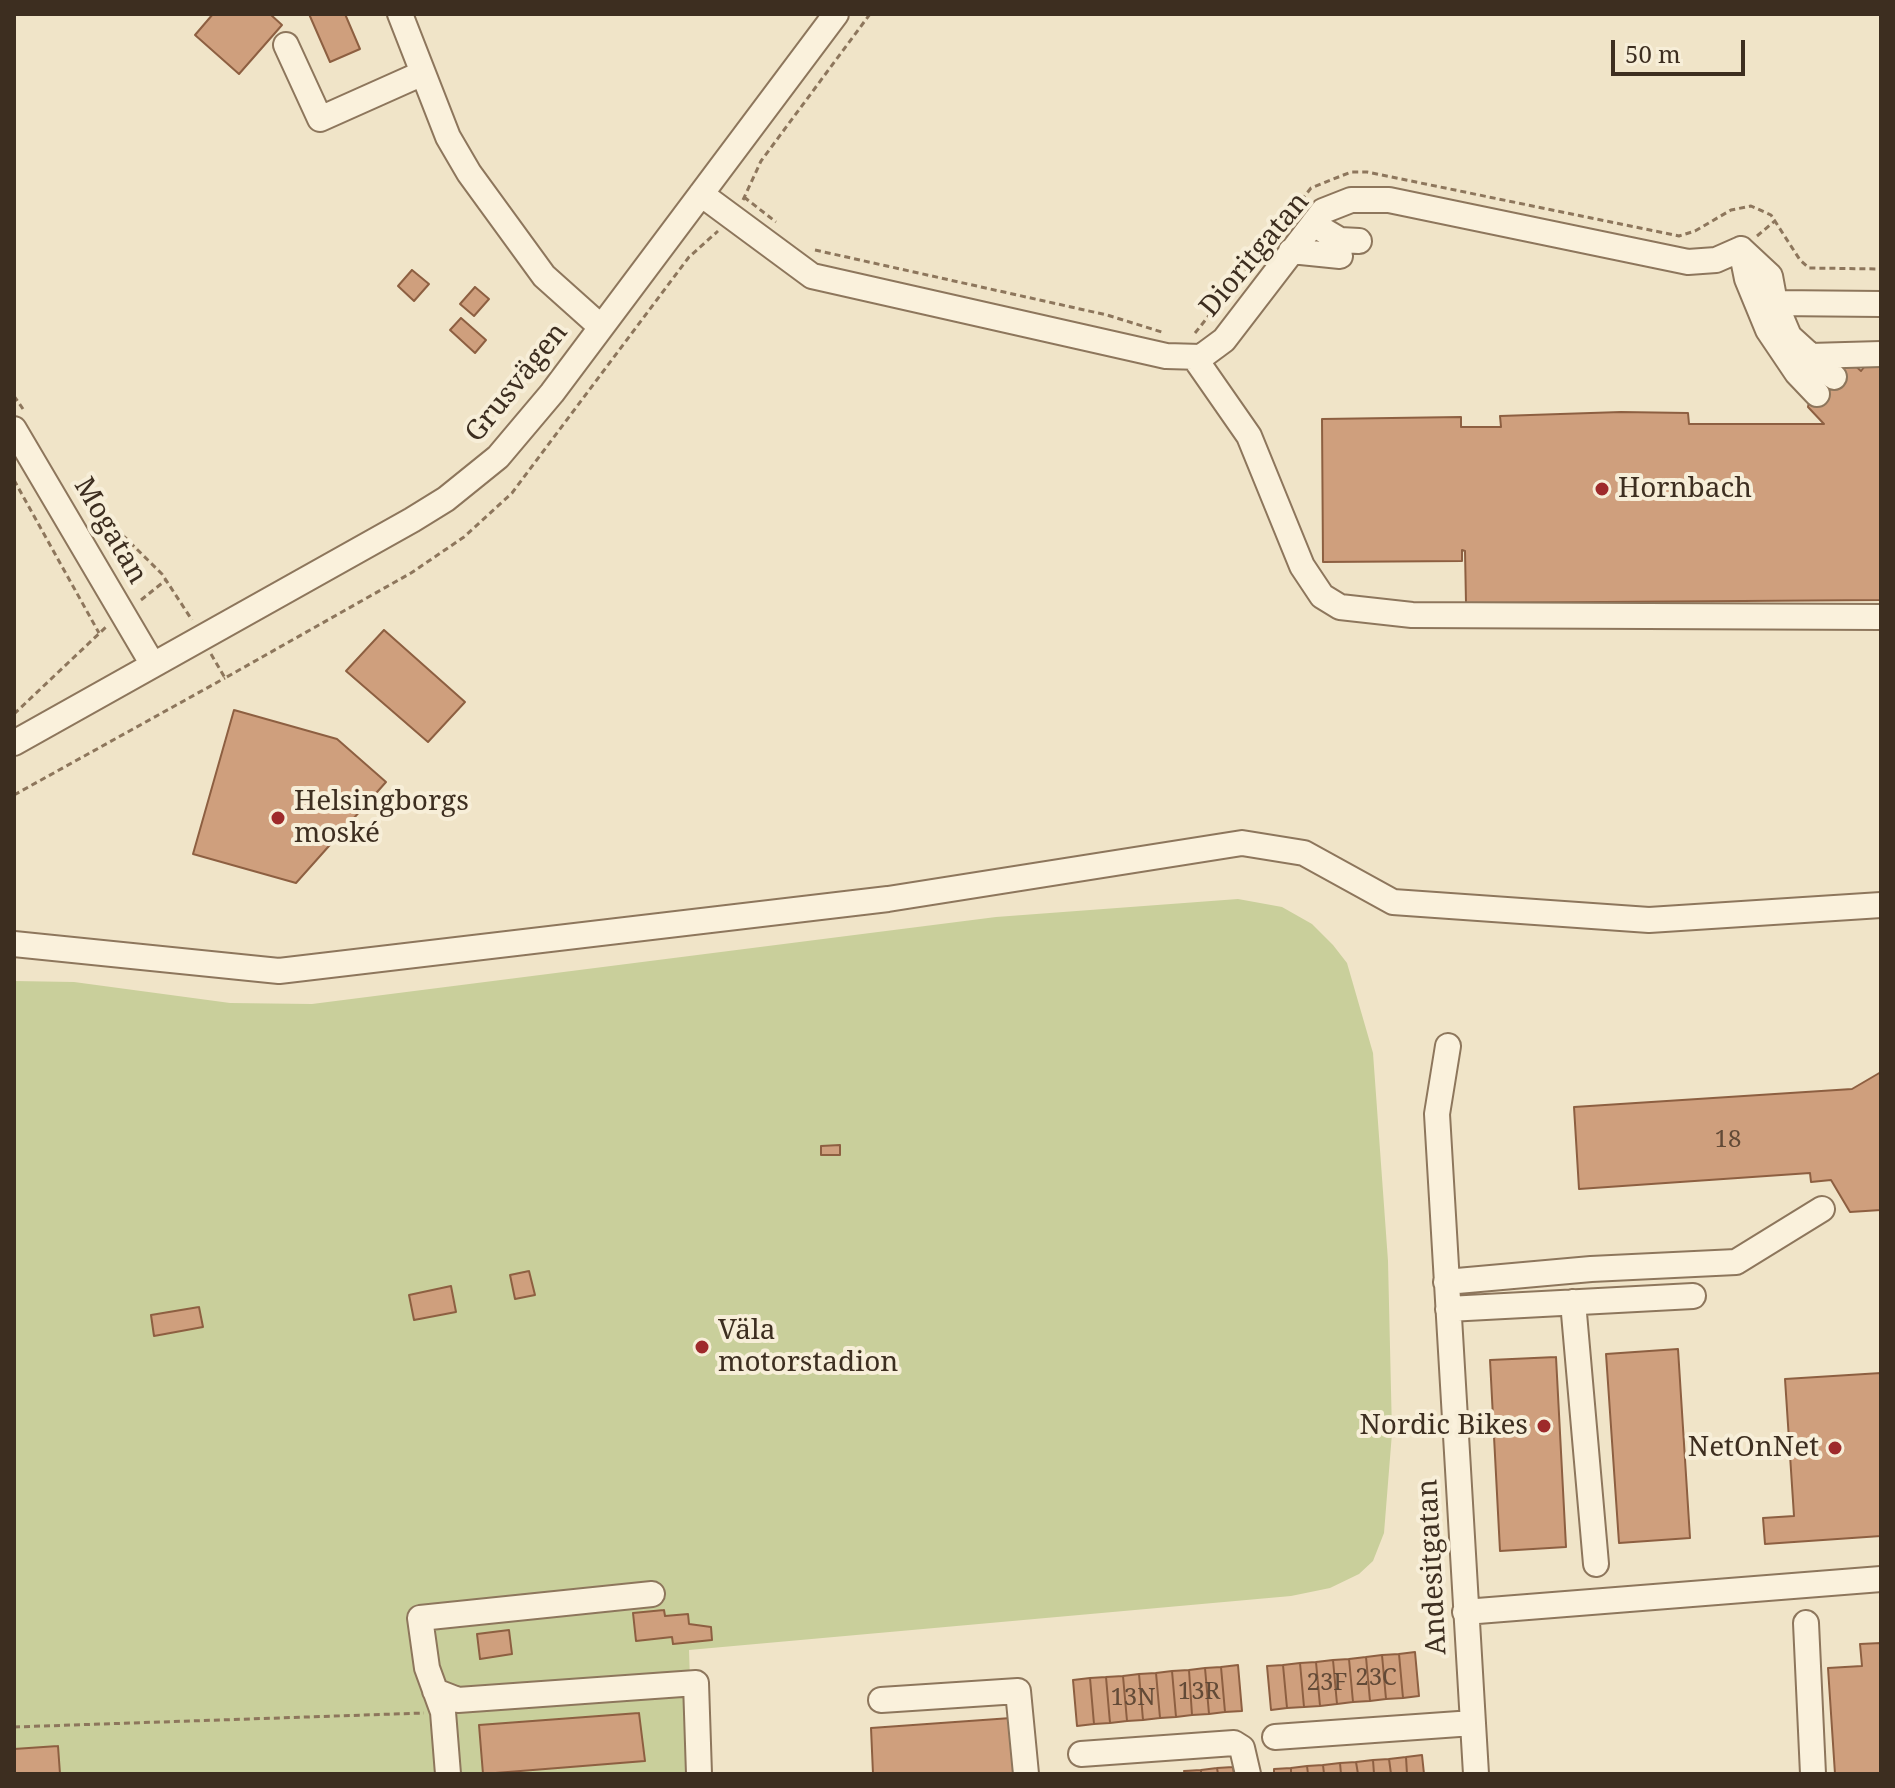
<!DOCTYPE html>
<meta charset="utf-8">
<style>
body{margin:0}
#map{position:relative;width:1895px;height:1788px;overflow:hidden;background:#f0e4c8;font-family:"Noto Serif",serif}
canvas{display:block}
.frame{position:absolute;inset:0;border:16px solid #3d2e20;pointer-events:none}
.scale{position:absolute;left:1611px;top:40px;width:134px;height:36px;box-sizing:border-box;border:4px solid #3d2e20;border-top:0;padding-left:10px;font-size:24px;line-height:28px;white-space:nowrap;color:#3d2e20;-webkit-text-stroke:6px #f7eed8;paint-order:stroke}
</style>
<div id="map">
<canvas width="1895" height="1788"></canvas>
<div class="frame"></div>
<div class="scale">50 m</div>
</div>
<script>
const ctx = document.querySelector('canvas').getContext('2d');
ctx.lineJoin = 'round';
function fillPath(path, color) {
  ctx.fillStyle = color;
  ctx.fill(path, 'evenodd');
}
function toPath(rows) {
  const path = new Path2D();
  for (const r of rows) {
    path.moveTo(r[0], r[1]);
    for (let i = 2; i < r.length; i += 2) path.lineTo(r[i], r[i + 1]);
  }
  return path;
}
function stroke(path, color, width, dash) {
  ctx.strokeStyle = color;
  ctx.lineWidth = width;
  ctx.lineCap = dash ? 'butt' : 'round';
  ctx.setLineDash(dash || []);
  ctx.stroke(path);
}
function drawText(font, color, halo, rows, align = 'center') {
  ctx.font = font + ' "Noto Serif",serif';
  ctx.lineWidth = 8;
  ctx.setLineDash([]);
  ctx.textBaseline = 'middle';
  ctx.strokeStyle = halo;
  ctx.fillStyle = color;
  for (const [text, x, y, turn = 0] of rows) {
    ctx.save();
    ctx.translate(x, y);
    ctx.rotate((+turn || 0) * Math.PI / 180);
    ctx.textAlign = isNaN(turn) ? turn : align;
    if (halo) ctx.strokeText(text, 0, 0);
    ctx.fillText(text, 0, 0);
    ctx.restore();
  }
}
const green = toPath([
 [1238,899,1282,907,1312,924,1333,945,1347,963,1373,1053,1388,1261,1392,1433,1384,1533,1373,1561,1359,1574,1330,1588,1291,1596,689,1650,693,1774,14,1774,14,981,74,982,230,1003,312,1004,996,917]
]);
const building = toPath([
 [213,14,270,14,282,25,239,74,195,35,213,14],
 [309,14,345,14,360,49,330,62,309,14],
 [412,270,429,284,414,301,398,286,412,270],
 [475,287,489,299,474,316,460,304,475,287],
 [461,318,486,340,475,353,450,330,461,318],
 [1850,361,1861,371,1865,366,1881,367,1881,600,1466,603,1465,551,1462,550,1462,561,1323,562,1322,419,1461,417,1461,427,1501,427,1500,416,1621,412,1688,413,1689,424,1824,424,1808,407,1809,402,1850,361],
 [384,630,465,702,428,742,346,671,384,630],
 [234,710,337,739,386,782,296,883,193,854,234,710],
 [1881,1072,1881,1210,1850,1212,1831,1180,1811,1182,1810,1173,1579,1189,1574,1107,1852,1089,1881,1072],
 [840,1145,840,1155,821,1155,821,1146,840,1145],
 [529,1271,535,1295,515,1299,510,1275,529,1271],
 [451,1286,456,1312,414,1320,409,1295,451,1286],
 [199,1307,203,1327,154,1336,151,1315,199,1307],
 [1678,1349,1690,1538,1619,1543,1606,1354,1678,1349],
 [1556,1357,1566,1547,1500,1551,1490,1360,1556,1357],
 [1881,1373,1881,1536,1765,1544,1763,1518,1794,1516,1785,1379,1881,1373],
 [664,1610,665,1616,688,1614,689,1624,711,1627,712,1640,673,1644,672,1637,636,1641,633,1613,664,1610],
 [509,1630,512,1654,480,1659,477,1634,509,1630],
 [1881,1643,1881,1774,1835,1774,1828,1668,1862,1666,1860,1644,1881,1643],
 [1415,1652,1419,1696,1403,1698,1399,1654,1415,1652],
 [1399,1654,1403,1698,1386,1699,1382,1655,1399,1654],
 [1382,1655,1386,1699,1370,1701,1366,1657,1382,1655],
 [1366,1657,1370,1701,1353,1702,1349,1659,1366,1657],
 [1349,1659,1353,1702,1337,1704,1333,1660,1349,1659],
 [1333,1660,1337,1704,1320,1706,1316,1662,1333,1660],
 [1316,1662,1320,1706,1304,1707,1300,1663,1316,1662],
 [1300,1663,1304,1707,1287,1708,1283,1665,1300,1663],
 [1238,1665,1242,1711,1225,1712,1221,1667,1238,1665],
 [1283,1665,1287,1708,1271,1710,1267,1666,1283,1665],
 [1221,1667,1225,1712,1209,1714,1205,1668,1221,1667],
 [1205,1668,1209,1714,1192,1715,1189,1670,1205,1668],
 [1189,1670,1192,1715,1176,1717,1172,1671,1189,1670],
 [1172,1671,1176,1717,1160,1718,1156,1673,1172,1671],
 [1156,1673,1160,1718,1143,1720,1139,1674,1156,1673],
 [1139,1674,1143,1720,1127,1721,1123,1676,1139,1674],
 [1123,1676,1127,1721,1110,1723,1106,1677,1123,1676],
 [1106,1677,1110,1723,1094,1724,1090,1678,1106,1677],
 [1090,1678,1094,1724,1077,1726,1073,1680,1090,1678],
 [639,1713,645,1761,483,1774,479,1725,639,1713],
 [1011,1718,1015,1774,873,1774,871,1728,1011,1718],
 [58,1746,60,1774,14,1774,14,1749,58,1746],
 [1422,1755,1424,1774,1407,1774,1406,1757,1422,1755],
 [1406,1757,1407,1774,1391,1774,1389,1759,1406,1757],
 [1389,1759,1391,1774,1374,1774,1373,1760,1389,1759],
 [1373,1760,1374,1774,1358,1774,1356,1762,1373,1760],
 [1356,1762,1358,1774,1341,1774,1340,1763,1356,1762],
 [1340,1763,1341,1774,1324,1774,1323,1765,1340,1763],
 [1323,1765,1324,1774,1308,1774,1307,1766,1323,1765],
 [1307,1766,1308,1774,1291,1774,1291,1768,1307,1766],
 [1233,1767,1234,1774,1218,1774,1217,1768,1233,1767],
 [1217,1768,1218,1774,1201,1774,1201,1770,1217,1768],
 [1291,1768,1291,1774,1274,1774,1274,1769,1291,1768],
 [1201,1770,1201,1774,1185,1774,1184,1771,1201,1770]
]);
const path = toPath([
 [744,197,776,222],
 [743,200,761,161,870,14],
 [1757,236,1776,220],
 [815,250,1107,315,1165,333],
 [1195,333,1311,188,1351,172,1367,172,1679,236,1695,231,1731,210,1751,206,1771,215,1800,260,1809,268,1881,269],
 [14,396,23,409],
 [14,480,99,633],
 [73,486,162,574,192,620],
 [141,600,166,580],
 [211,654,225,678,411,573,464,537,512,493,689,257,718,231],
 [14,714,106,627],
 [14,795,225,678],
 [14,1727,424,1713]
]);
const minor = toPath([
 [400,14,448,137,469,173,544,276,601,327],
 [286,45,320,119,423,73],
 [701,194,812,276,1166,356,1201,357,1224,340,1323,211,1351,200,1389,200,1688,262,1716,260,1741,249],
 [1313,224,1340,240,1359,241],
 [1741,249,1747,279,1768,330,1797,373,1817,394],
 [1741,249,1770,276,1775,303,1789,336,1834,377],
 [1291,251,1340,256],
 [1775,303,1881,304],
 [1810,356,1881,354],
 [1194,357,1249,436,1302,566,1322,596,1340,607,1412,615,1881,617],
 [14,429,153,665],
 [14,743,412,520,446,499,498,457,552,393,836,14],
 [14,944,279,971,888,899,1242,843,1304,853,1393,902,1649,920,1881,905],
 [1448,1046,1437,1114,1476,1774],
 [1446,1282,1591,1269,1736,1262,1822,1209],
 [1573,1302,1596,1564],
 [1448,1309,1693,1296],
 [1465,1612,1881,1579],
 [1806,1623,1813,1774],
 [435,1691,458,1700,696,1683,699,1774],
 [881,1700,1018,1691,1026,1774],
 [1275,1737,1473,1723],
 [1081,1754,1234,1743,1242,1748,1248,1774],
 [448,1774,443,1712,427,1668,420,1618,652,1594]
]);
const markers = [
 [1602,489,8,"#9e2a2b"],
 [278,818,8,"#9e2a2b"],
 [702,1347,8,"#9e2a2b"],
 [1544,1426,8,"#9e2a2b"],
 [1835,1448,8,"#9e2a2b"]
];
const numberNames = [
 ["18",1728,1140],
 ["23C",1376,1678],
 ["23F",1327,1683],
 ["13R",1199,1692],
 ["13N",1133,1698]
];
const streetNames = [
 ["Dioritgatan",1255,255,-50],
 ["Grusvägen",517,383,-51],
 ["Mogatan",110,531,60],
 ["Andesitgatan",1433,1567,-93]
];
const poiNames = [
 ["Hornbach",1618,489],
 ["Helsingborgs",294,802],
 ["moské",294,834],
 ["Väla",718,1331],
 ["motorstadion",718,1363],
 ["Nordic Bikes",1528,1426,"right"],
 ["NetOnNet",1819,1448,"right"]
];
fillPath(green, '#c9cf9b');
fillPath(building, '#cf9f7d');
stroke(building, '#8d5f41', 2);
stroke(minor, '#8d765c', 28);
stroke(path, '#8d765c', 3, [6, 4]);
stroke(minor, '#faf1dc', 24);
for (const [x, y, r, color] of markers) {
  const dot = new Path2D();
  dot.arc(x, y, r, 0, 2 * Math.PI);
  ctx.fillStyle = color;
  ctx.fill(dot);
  stroke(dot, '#f7eed8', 3);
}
drawText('24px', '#624a37', null, numberNames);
drawText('28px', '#3d2e20', '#f7eed8', streetNames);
drawText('28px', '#3d2e20', '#f7eed8', poiNames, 'left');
</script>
